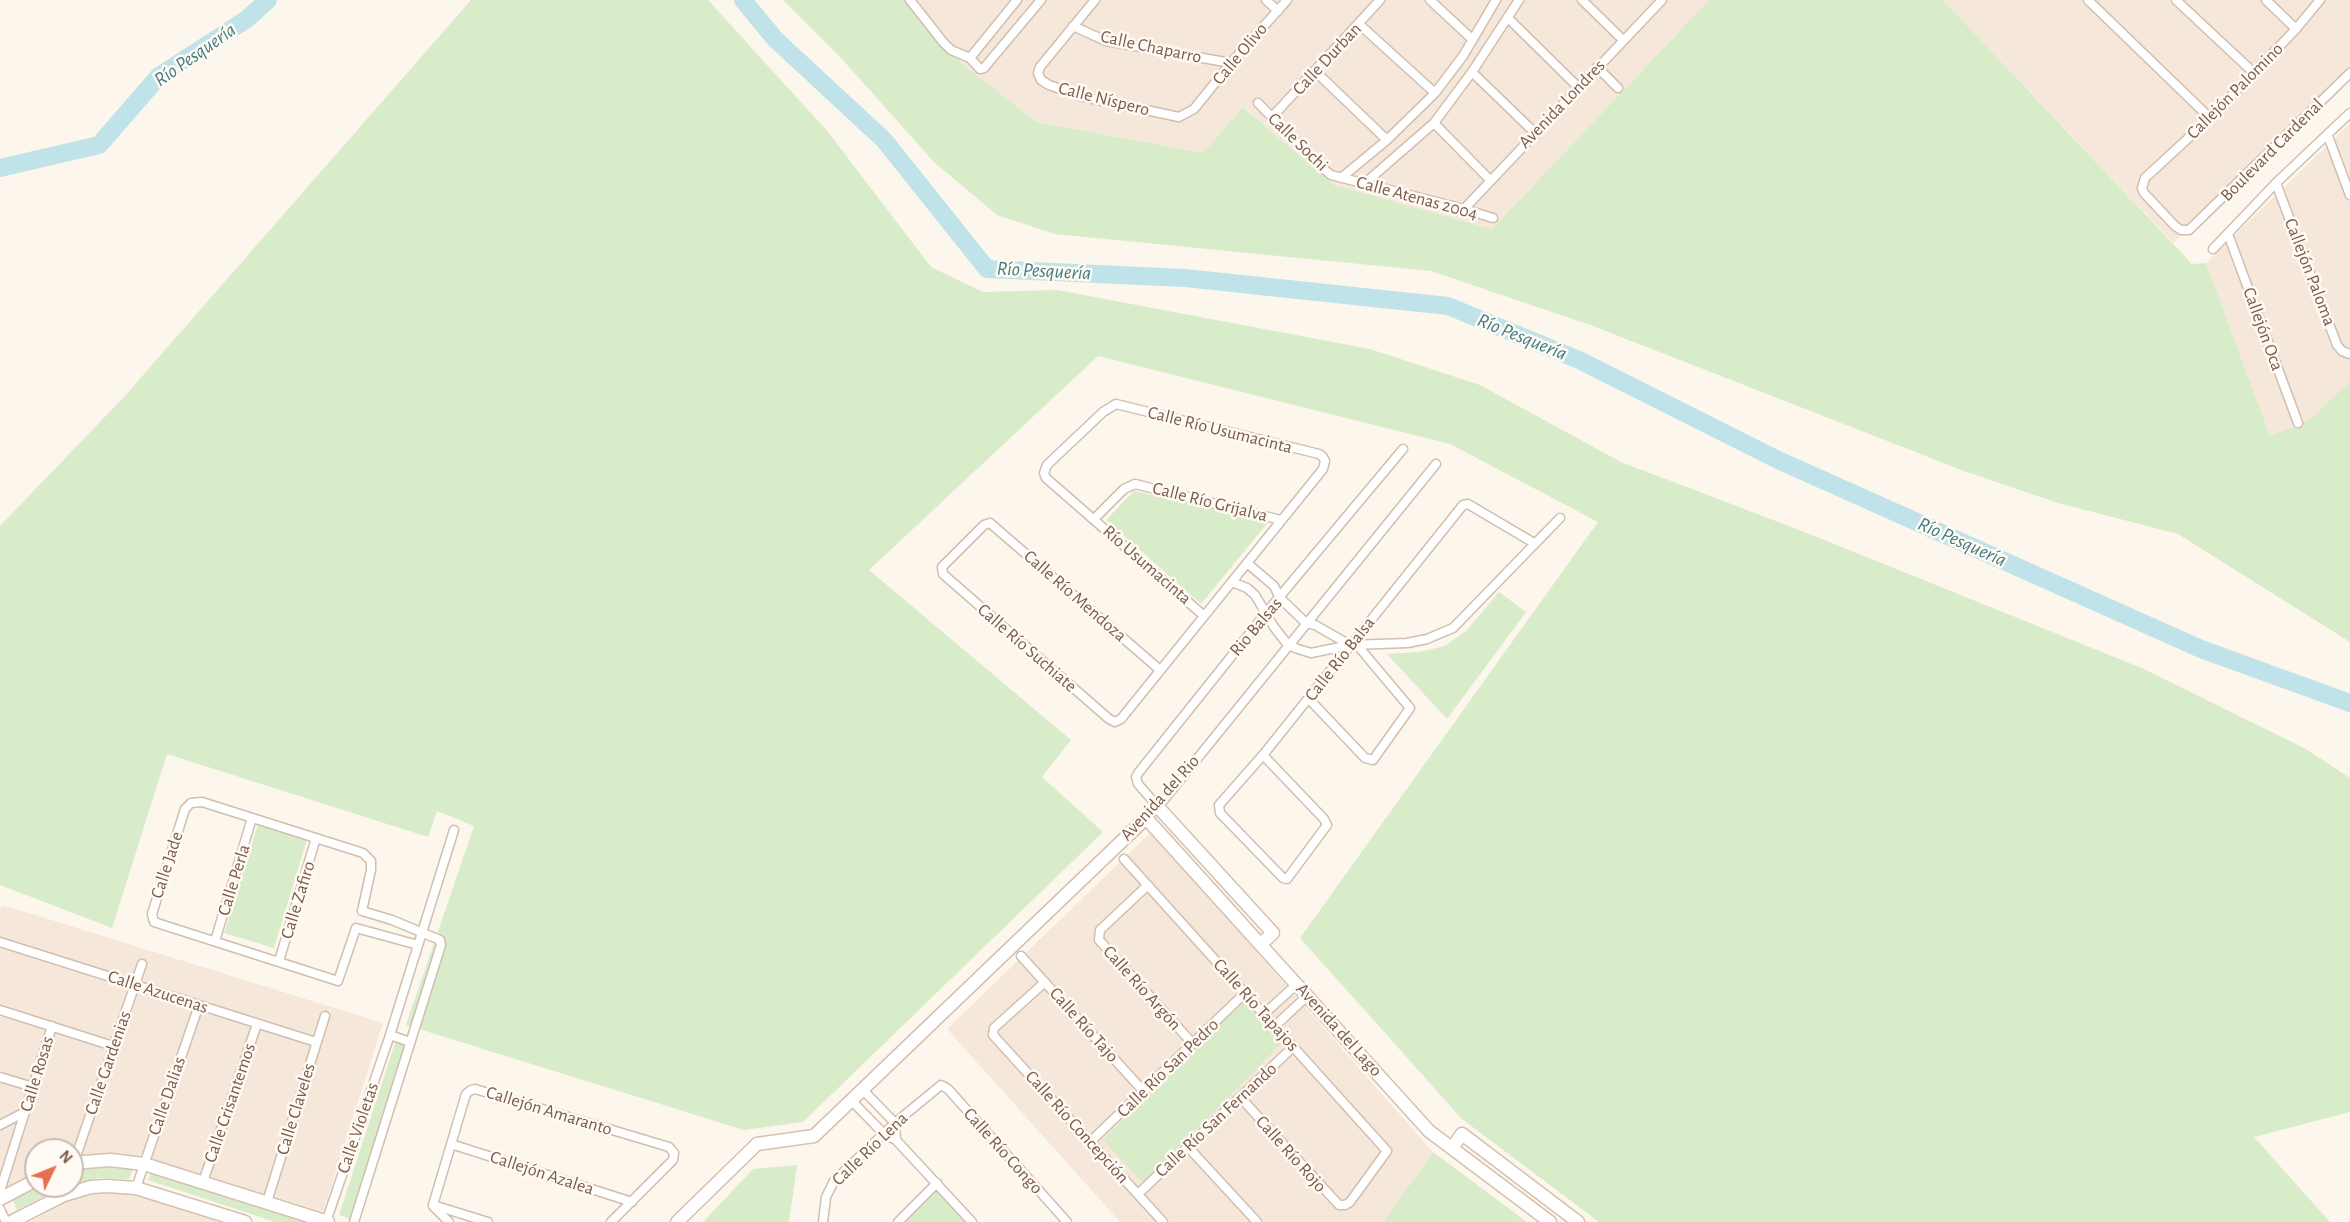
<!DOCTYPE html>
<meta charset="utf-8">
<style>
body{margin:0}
#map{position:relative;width:2350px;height:1222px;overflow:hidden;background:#fdf6ec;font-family:"Alegreya Sans",sans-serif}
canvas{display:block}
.north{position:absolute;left:24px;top:1138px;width:60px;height:60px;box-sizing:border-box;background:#fffaf3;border:2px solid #cabbb1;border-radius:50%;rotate:47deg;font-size:16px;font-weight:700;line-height:24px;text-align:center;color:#7a5c4d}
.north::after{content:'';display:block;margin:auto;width:21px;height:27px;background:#e76f51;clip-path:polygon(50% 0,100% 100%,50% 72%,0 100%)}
</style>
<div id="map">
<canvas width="2350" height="1222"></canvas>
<div class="north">N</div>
</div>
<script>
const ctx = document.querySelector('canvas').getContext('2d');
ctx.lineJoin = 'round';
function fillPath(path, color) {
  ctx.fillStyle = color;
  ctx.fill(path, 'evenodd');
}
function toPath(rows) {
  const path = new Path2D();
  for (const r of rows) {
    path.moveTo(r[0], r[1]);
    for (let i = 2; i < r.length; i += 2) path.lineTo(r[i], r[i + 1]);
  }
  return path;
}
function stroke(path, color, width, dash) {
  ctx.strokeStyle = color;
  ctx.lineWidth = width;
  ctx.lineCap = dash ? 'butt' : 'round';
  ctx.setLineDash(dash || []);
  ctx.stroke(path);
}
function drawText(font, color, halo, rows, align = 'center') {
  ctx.font = font + ' "Alegreya Sans",sans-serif';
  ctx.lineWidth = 5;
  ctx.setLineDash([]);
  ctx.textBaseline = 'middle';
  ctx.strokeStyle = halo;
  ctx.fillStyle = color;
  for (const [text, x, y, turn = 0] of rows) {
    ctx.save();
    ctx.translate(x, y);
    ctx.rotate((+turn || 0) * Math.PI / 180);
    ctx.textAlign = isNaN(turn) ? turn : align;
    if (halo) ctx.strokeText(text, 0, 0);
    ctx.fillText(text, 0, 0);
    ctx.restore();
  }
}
const residential = toPath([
 [914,0,1709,0,1492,229,1334,185,1244,107,1203,153,1037,122,961,63],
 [1943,0,2350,0,2350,71,2173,243],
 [2350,123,2350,381,2310,420,2270,436,2206,263],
 [1151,832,1433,1152,1383,1222,1120,1222,947,1029],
 [3,905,383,1023,323,1212,139,1155,72,1157,72,1150,36,1150,36,1176,0,1195,0,909],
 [105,1190,141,1195,230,1222,30,1222,76,1197]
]);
const green = toPath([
 [471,0,708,0,828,132,931,267,983,292,1057,290,1370,349,1480,385,1621,462,1802,531,2144,669,2306,749,2350,778,2350,1112,2254,1137,2330,1222,1599,1222,1462,1119,1300,938,1598,522,1450,444,1098,356,869,570,1071,740,1042,777,1103,832,803,1122,744,1130,406,1025,474,826,437,811,428,837,167,754,112,928,0,885,0,526,123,398],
 [783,0,914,0,961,63,1037,122,1203,153,1243,107,1334,185,1492,229,1709,0,1943,0,2192,264,2206,263,2270,436,2310,420,2350,381,2350,642,2178,534,2058,503,1964,471,1593,326,1431,271,1055,234,997,215,934,162,841,58],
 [1134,491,1270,520,1201,604,1106,520],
 [1499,592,1526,612,1447,719,1387,654,1419,652,1445,646,1467,630],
 [258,824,307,840,274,948,224,933],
 [1243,1001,1282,1043,1143,1183,1103,1140],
 [396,1040,407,1045,351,1219,339,1215],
 [1433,1152,1527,1222,1383,1222],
 [107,1165,134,1166,129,1179,99,1178,72,1184,72,1170],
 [797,1165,789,1222,703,1222,753,1169],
 [151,1171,318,1222,275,1222,148,1180],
 [41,1186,64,1186,17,1210,13,1200],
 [937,1191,966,1222,905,1222]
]);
const river = toPath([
 [743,0,775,39,884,140,987,269,1185,278,1448,306,1579,360,1778,460,2201,649,2350,703],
 [0,168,99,145,159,76,247,19,268,0]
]);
const street = toPath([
 [910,0,943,42,951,50,970,58],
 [1095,0,1040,67,1038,73,1041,80,1049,85,1084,97,1179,117,1194,109,1231,63,1287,0],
 [1266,0,1278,11],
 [1430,0,1472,39],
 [1582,0,1623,40],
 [2088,0,2210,118],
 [2176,0,2254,73],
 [2266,0,2296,29],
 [2320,0,2296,29,2210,118,2145,178,2142,188,2144,193,2175,226,2181,230,2189,230,2350,73],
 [1508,18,1578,87],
 [1359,24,1435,93],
 [1073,26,1106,41,1231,63],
 [970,58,980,69,984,68,1041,0],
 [970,58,1017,0],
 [1597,67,1618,88],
 [1316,72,1387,140],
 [1472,72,1535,133],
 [1258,103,1319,165,1331,175,1464,209,1493,218],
 [1272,117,1380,0],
 [1434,123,1490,180],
 [2328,136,2350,195],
 [1341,178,1387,140,1435,93,1463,56,1496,0],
 [2276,183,2337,345,2342,351,2350,354],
 [1364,184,1434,123,1472,72,1519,0],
 [1464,209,1662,0],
 [2228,234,2298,423],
 [2213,249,2276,183,2350,113],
 [1094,519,1124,489,1135,484,1281,520],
 [1247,563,1274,586,1280,598,1306,623,1315,625,1350,645],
 [1232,582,1247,588,1255,595,1274,627,1288,645,1298,649,1311,653,1350,645,1407,643,1427,639,1453,628,1560,518],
 [1160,670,990,523,984,525,942,567,943,574,1109,719,1115,722,1121,719,1323,469,1325,461,1323,457,1319,454,1116,404,1103,412,1047,465,1044,473,1046,478,1203,615],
 [1309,699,1365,758,1373,760,1410,708,1358,646],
 [1263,755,1324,819,1327,825,1287,879,1283,878,1220,813,1219,805,1263,755,1463,505,1468,504,1534,543],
 [1158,807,1138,784,1136,777,1139,772,1266,613,1403,449],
 [1146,818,1158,807,1436,464],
 [1124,859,1387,1151,1350,1202,1345,1205,1339,1205,1240,1097],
 [1148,885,1100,930,1099,940,1193,1044],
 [215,941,252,818],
 [0,942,316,1042],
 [1021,956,1145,1093],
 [279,961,316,838],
 [1045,982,994,1028,993,1035,1163,1222],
 [0,1010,113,1046],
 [1264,1014,1297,984],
 [1275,1026,1307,996],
 [390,1035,410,1042],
 [0,1077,33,1087],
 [863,1090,895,1123,896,1140],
 [851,1100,884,1134,896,1140,972,1222],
 [0,1125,25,1112],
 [1090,1142,1245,993],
 [451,1144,632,1202],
 [1188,1147,1257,1222],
 [74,1162,142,964],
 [203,1182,257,1024],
 [136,1188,199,1005],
 [0,1191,52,1026],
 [1138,1194,1293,1047],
 [267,1202,325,1016],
 [433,1205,466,1094,471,1090,475,1089,669,1147,674,1153,673,1160,611,1222],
 [433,1205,488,1222],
 [433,1206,449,1222],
 [0,1209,6,1222],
 [326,1222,390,1035,454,830],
 [354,1222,441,945,440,940,392,920,362,911,371,870,371,861,363,853,202,802,191,803,185,809,152,914,154,922,338,981,356,928,418,945],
 [823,1222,826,1197,834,1181,895,1123,941,1085,948,1089,1067,1222],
 [898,1222,937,1183]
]);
const secondary = toPath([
 [1158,807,1273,933,1261,944],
 [1452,1148,1462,1134,1578,1222],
 [72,1163,110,1160,144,1164,328,1222],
 [0,1199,36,1180],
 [11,1222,64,1195,91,1187,107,1186,136,1188,245,1222],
 [677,1222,757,1144,814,1136,1146,818,1429,1131,1550,1222]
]);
const streetNames = [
 ["Calle Chaparro",1151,47,12],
 ["Calle Olivo",1240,54,-50],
 ["Calle Durban",1327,59,-47],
 ["Callejón Palomino",2235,91,-45],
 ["Calle Níspero",1104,99,14],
 ["Avenida Londres",1562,104,-46],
 ["Calle Sochi",1298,142,44],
 ["Boulevard Cardenal",2272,150,-45],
 ["Calle Atenas 2004",1417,198,15],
 ["Callejón Paloma",2310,272,69],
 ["Callejón Oca",2263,329,70],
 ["Calle Río Usumacinta",1220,430,14],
 ["Calle Río Grijalva",1210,502,14],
 ["Río Usumacinta",1147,565,41],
 ["Calle Río Mendoza",1075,596,41],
 ["Rio Balsas",1256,627,-50],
 ["Calle Río Suchiate",1027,648,41],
 ["Calle Río Balsa",1340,659,-52],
 ["Avenida del Rio",1160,798,-48],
 ["Calle Jade",167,865,-72],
 ["Calle Perla",234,880,-73],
 ["Calle Zafiro",298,900,-73],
 ["Calle Río Argón",1142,988,48],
 ["Calle Azucenas",158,992,18],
 ["Calle Río Tapajos",1256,1005,48],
 ["Calle Río Tajo",1084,1025,48],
 ["Avenida del Lago",1339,1030,48],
 ["Calle Gardenias",108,1063,-71],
 ["Calle Río San Pedro",1168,1068,-44],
 ["Calle Rosas",37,1074,-73],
 ["Calle Dalias",167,1096,-71],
 ["Calle Crisantemos",230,1103,-71],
 ["Calle Claveles",296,1109,-73],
 ["Callejón Amaranto",549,1111,17],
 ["Calle Río San Fernando",1216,1120,-43],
 ["Calle Río Concepción",1077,1127,48],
 ["Calle Violetas",358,1128,-71],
 ["Calle Río Lena",870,1149,-44],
 ["Calle Río Congo",1003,1151,48],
 ["Calle Río Rojo",1291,1154,48],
 ["Callejón Azalea",542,1173,18]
];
const waterNames = [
 ["Río Pesquería",195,55,-35],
 ["Río Pesquería",1044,271,3],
 ["Río Pesquería",1522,337,22],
 ["Río Pesquería",1962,542,24]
];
fillPath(residential, '#f5e8da');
fillPath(green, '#d8ecc9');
stroke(river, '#bfe3e8', 18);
stroke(street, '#d1beb0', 11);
stroke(secondary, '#d6c0b0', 15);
stroke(street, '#fff', 8);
stroke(secondary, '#fff', 12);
drawText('18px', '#7a5c4d', '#fffaf3', streetNames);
drawText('italic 20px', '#437c86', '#fffaf3', waterNames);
</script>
